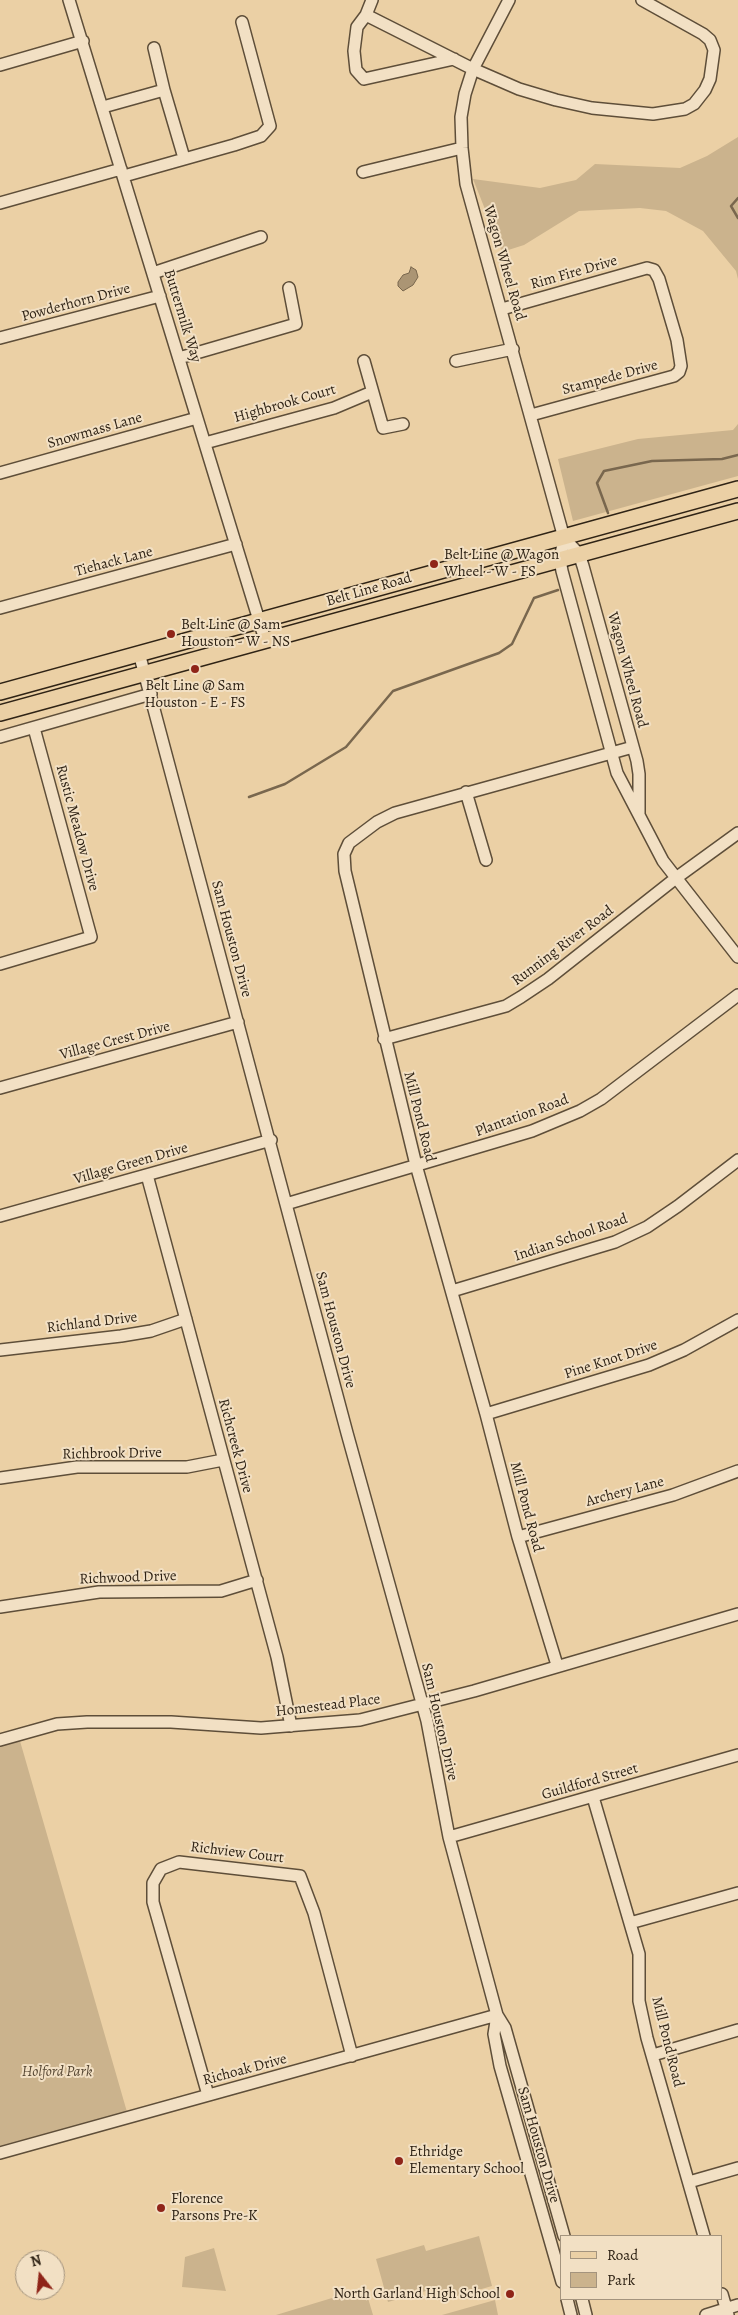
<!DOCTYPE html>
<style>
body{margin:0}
#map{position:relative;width:738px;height:2315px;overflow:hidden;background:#ebd0a5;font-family:Alegreya,serif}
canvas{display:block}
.legend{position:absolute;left:560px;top:2235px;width:162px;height:65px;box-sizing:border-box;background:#f2e0c4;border:1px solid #a4947e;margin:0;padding:6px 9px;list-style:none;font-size:15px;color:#2f2315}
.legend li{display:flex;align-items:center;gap:10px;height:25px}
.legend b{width:25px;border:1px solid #a4947e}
.north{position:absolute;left:15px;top:2250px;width:50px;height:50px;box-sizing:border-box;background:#f2e0c4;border:1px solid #a4947e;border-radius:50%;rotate:344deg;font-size:14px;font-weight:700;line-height:20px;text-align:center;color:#2f2315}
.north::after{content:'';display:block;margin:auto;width:18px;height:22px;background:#8f2418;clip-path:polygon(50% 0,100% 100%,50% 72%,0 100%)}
</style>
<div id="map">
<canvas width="738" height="2315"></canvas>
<ul class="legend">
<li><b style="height:6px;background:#ebd0a5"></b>Road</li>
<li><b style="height:14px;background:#cbb38d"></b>Park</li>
</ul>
<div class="north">N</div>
</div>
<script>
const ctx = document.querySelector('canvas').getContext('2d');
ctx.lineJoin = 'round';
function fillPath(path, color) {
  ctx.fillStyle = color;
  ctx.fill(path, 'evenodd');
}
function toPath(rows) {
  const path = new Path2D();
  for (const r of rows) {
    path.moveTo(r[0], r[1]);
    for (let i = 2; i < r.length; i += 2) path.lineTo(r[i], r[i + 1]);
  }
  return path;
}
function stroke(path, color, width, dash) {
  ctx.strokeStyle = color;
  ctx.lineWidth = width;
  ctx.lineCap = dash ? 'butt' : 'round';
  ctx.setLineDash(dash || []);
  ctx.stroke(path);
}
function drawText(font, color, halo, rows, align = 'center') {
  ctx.font = font + ' Alegreya,serif';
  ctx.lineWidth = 4;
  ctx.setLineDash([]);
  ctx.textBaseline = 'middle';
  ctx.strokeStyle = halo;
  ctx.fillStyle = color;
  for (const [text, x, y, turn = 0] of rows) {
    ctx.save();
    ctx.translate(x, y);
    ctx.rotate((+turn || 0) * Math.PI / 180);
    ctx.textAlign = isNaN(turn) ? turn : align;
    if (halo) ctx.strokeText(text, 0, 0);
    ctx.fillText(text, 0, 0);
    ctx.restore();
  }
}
const green = toPath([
 [738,137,738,279,736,271,703,231,666,211,640,208,579,211,524,245,502,252,473,179,540,188,576,180,595,164,680,168,707,156],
 [738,424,738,476,573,521,558,459,638,439,733,430],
 [20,1741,127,2112,0,2147,0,1746],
 [479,2236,492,2286,440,2301,436,2288,388,2302,376,2259,424,2245,426,2251],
 [214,2248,226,2291,182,2287,185,2257],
 [365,2288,373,2315,276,2315],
 [495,2300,498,2315,442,2315]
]);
const water = toPath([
 [411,267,416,270,418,277,413,285,403,291,398,286,398,282,403,275,409,273,411,267]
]);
const stream = toPath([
 [738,198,731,206,738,218],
 [608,513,597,483,604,471,652,461,722,459,738,455],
 [249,797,285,784,346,747,393,691,499,653,512,644,534,598,558,590]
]);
const minor = toPath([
 [69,0,265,640],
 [372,0,366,15,357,27,354,51,356,70,364,79,454,59],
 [509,0,473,69,465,94,461,117,462,148,466,184,564,538,560,560,562,571,617,773,663,861,738,957],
 [366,15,473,69,519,89,556,100,592,108,653,114,685,109,694,104,705,90,710,79,714,50,710,40,703,34,642,0],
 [154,48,164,90,184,158],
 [0,65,83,41],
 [103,107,164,90],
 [363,172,462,148],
 [124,176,234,145,261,136,270,126,242,22],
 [0,203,121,169],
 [153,273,261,237],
 [502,309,647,268,654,270,659,279,677,340,681,366,679,372,674,376,531,415],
 [0,338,160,296],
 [179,358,296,324,289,288],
 [364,361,383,428,403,424],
 [456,361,513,349],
 [205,443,334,408,372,392],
 [0,473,197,418],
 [564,538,579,554,583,566,637,761,639,774,639,814],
 [0,608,236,544],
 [139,653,347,1433,427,1721,449,1837,497,2015,505,2028,564,2236],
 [0,737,151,694],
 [466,792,486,860],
 [0,964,91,937,34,728],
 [384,1039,506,1006,521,997,548,979,676,878,738,833],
 [0,1088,238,1022],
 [147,1175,277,1657,291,1726],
 [286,1204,532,1131,580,1111,601,1099,738,995],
 [0,1216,271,1140],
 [452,1291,615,1242,647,1227,678,1206,738,1160],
 [0,1350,121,1336,151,1331,186,1319],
 [486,1414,649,1365,684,1350,738,1320],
 [0,1478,77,1467,187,1467,223,1460],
 [518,1537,673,1495,738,1471],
 [0,1607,99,1592,221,1591,257,1580],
 [557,1665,518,1537,486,1414,416,1165,345,871,344,854,349,843,377,822,395,813,633,747],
 [0,1740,57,1724,87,1722,171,1722,261,1728,360,1720,474,1691,738,1614],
 [593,1797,639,1954,639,2001,647,2038,704,2236],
 [449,1837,738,1755],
 [630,1923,738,1893],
 [497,2015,494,2034,500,2066,562,2282],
 [653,2055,738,2030],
 [208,2095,153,1902,153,1883,161,1869,179,1862,300,1876,314,1913,352,2056],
 [0,2153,497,2015],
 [689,2182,738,2168],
 [722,2294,728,2315],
 [567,2299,571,2315],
 [582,2299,586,2315],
 [706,2315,738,2305]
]);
const major = toPath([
 [0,692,738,489],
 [0,713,738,511]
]);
const markers = [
 [434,564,5,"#8f2418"],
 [171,634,5,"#8f2418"],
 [195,669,5,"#8f2418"],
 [399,2161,5,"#8f2418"],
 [161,2208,5,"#8f2418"],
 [510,2294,5,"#8f2418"]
];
const streetNames = [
 ["Wagon Wheel Road",504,263,74],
 ["Rim Fire Drive",574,273,-16],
 ["Powderhorn Drive",76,303,-15],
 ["Buttermilk Way",182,316,73],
 ["Stampede Drive",610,378,-15],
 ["Highbrook Court",285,404,-16],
 ["Snowmass Lane",95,431,-16],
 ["Tiehack Lane",114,562,-15],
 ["Belt Line Road",369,590,-16],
 ["Wagon Wheel Road",627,670,75],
 ["Rustic Meadow Drive",77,828,75],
 ["Sam Houston Drive",231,939,75],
 ["Running River Road",563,946,-37],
 ["Village Crest Drive",115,1041,-15],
 ["Plantation Road",522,1116,-20],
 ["Mill Pond Road",419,1117,76],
 ["Village Green Drive",131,1164,-16],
 ["Indian School Road",571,1238,-19],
 ["Richland Drive",92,1323,-7],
 ["Sam Houston Drive",335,1330,75],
 ["Pine Knot Drive",611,1360,-18],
 ["Richcreek Drive",235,1446,75],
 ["Richbrook Drive",112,1454,-1],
 ["Archery Lane",625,1492,-15],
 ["Mill Pond Road",526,1507,75],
 ["Richwood Drive",128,1578,-2],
 ["Homestead Place",328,1706,-7],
 ["Sam Houston Drive",439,1722,77],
 ["Guildford Street",590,1782,-16],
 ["Richview Court",237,1853,7],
 ["Mill Pond Road",667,2042,76],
 ["Richoak Drive",245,2070,-15],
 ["Sam Houston Drive",538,2145,74]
];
const poiNames = [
 ["Belt Line @ Wagon",444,555],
 ["Wheel - W - FS",444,572],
 ["Belt Line @ Sam",181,625],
 ["Houston - W - NS",181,642],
 ["Belt Line @ Sam",195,686,"center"],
 ["Houston - E - FS",195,703,"center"],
 ["Ethridge",409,2152],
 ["Elementary School",409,2169],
 ["Florence",171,2199],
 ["Parsons Pre-K",171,2216],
 ["North Garland High School",500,2294,"right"]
];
const parkNames = [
 ["Holford Park",57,2072]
];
fillPath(green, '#cbb38d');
fillPath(water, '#ab9574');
stroke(water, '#79674e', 1);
stroke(stream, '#79674e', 2.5);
stroke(minor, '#5e4e39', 14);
stroke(major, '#2f2315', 18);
stroke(minor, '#f2e0c4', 11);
stroke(major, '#ebd0a5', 15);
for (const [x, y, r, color] of markers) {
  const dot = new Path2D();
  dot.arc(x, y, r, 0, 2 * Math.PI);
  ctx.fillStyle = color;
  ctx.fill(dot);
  stroke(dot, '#f2e0c4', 2);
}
drawText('15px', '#2f2315', '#f2e0c4', streetNames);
drawText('15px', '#2f2315', '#f2e0c4', poiNames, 'left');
drawText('italic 15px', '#564733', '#f2e0c4', parkNames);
</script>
